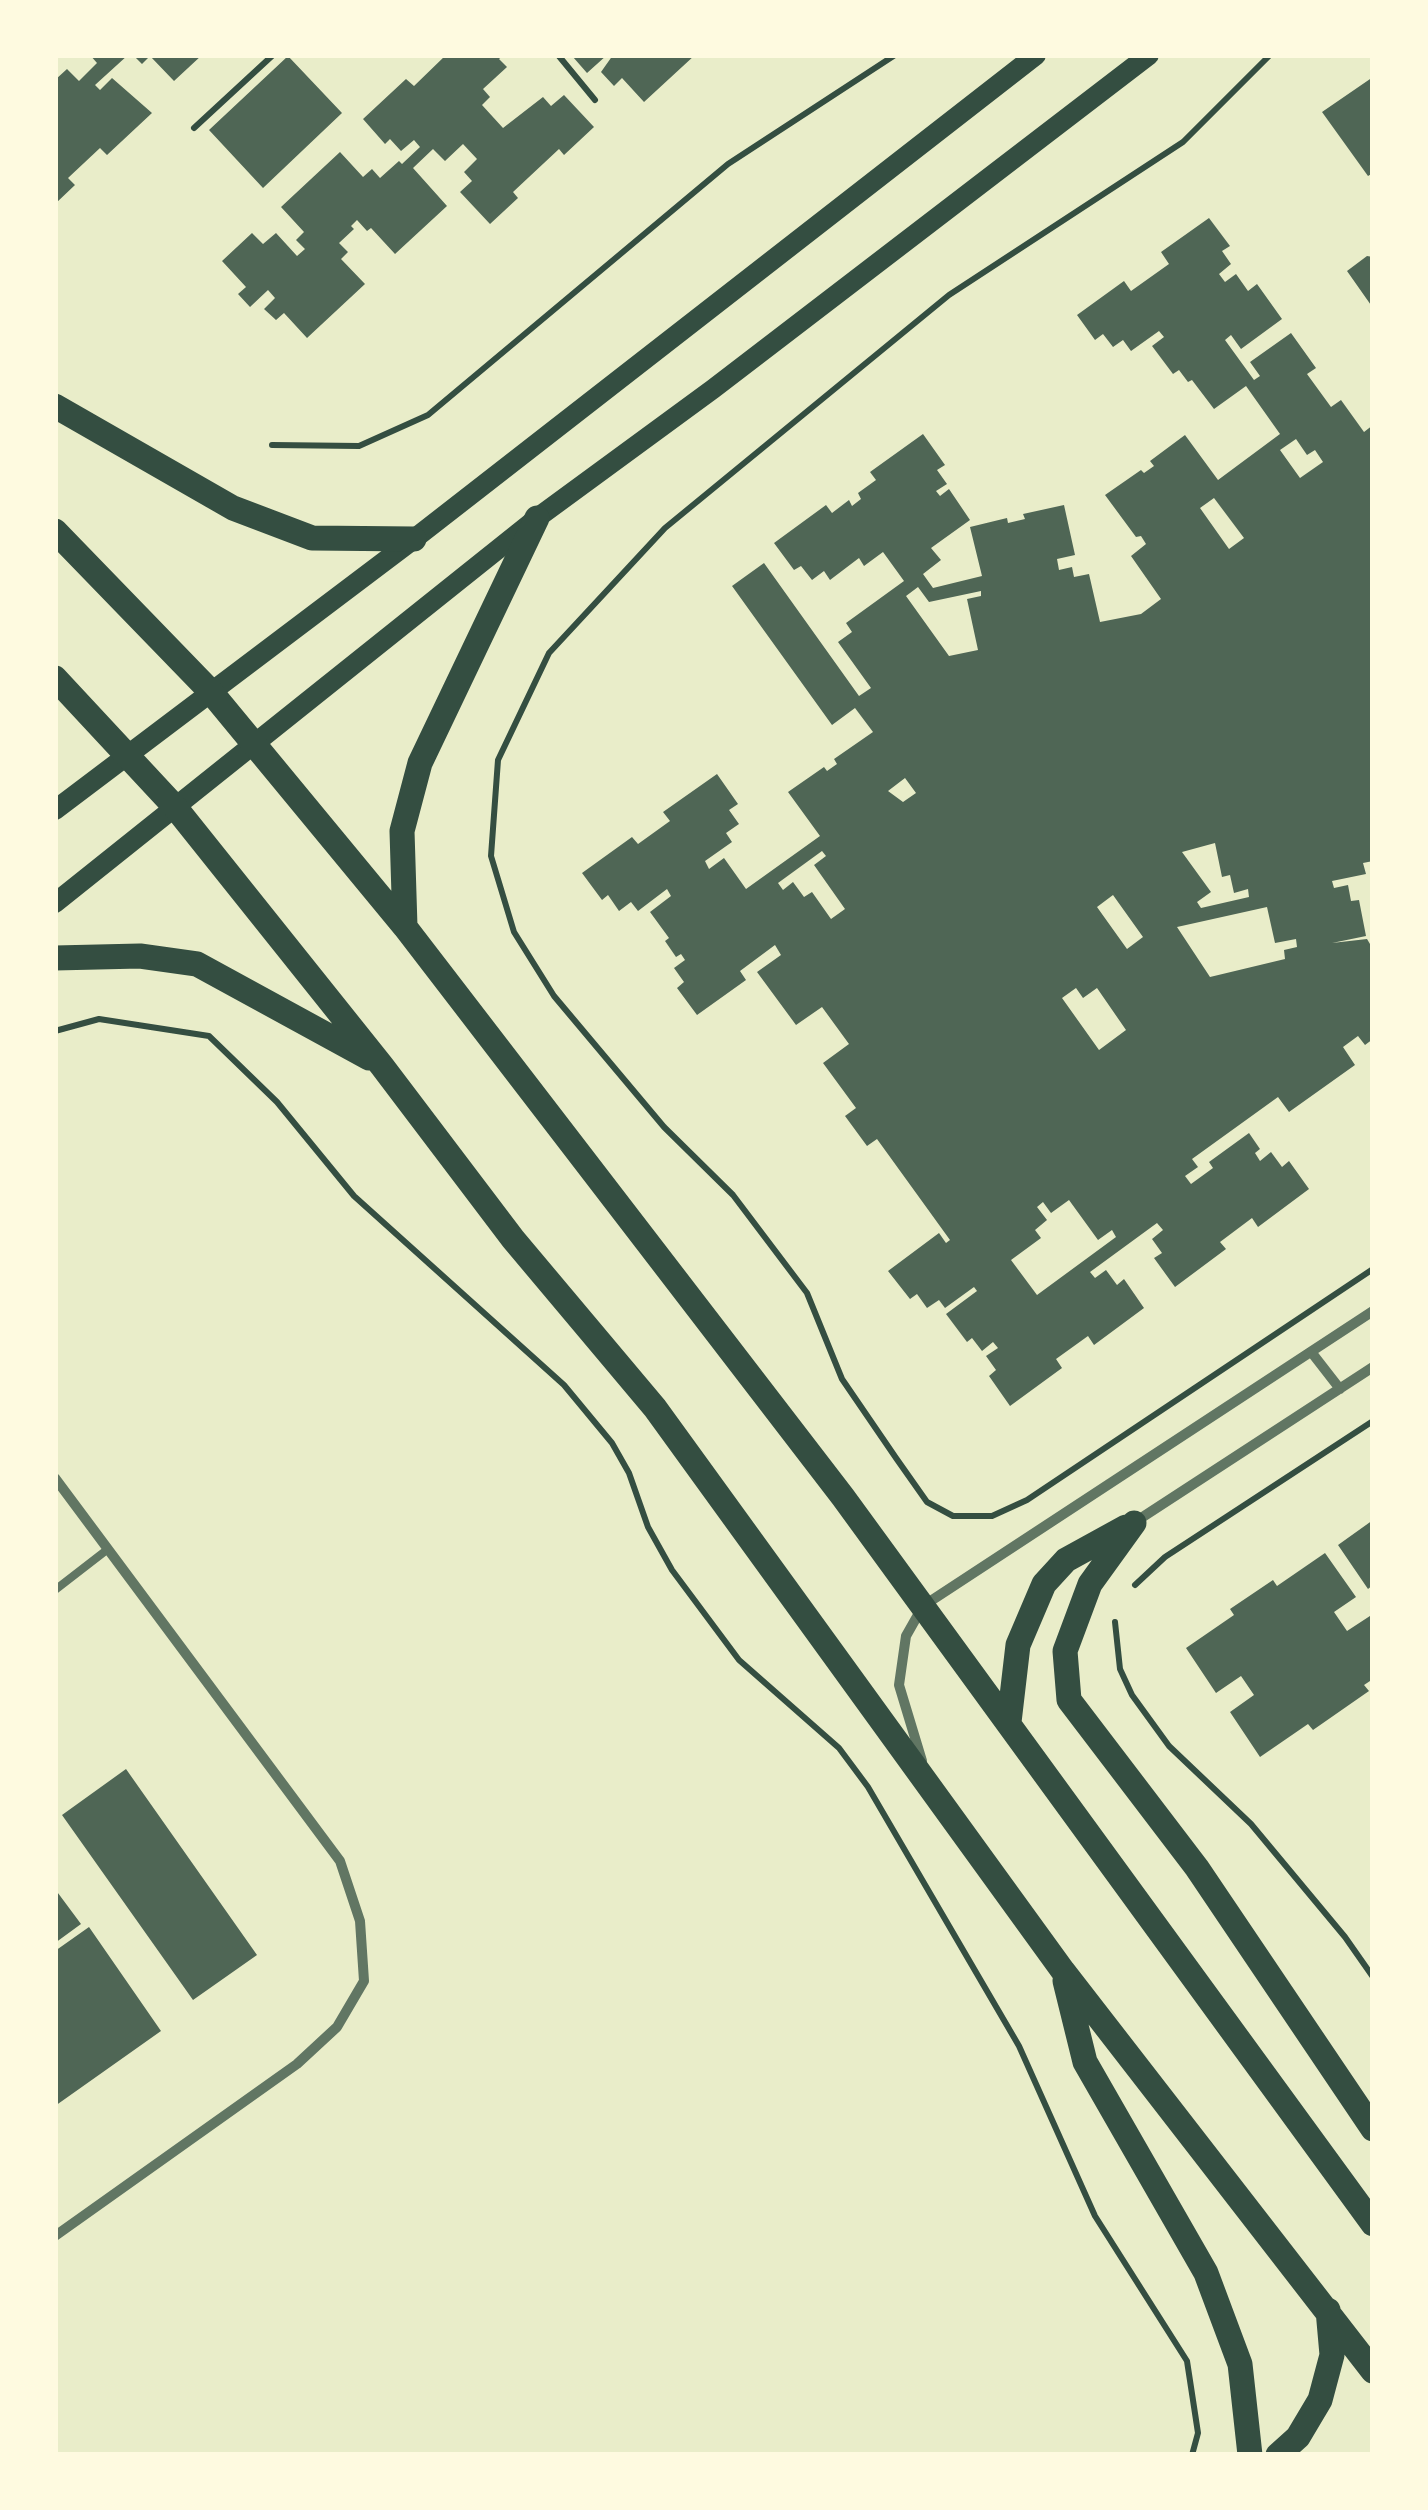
<!DOCTYPE html>
<style>
body{margin:0}
#map{position:relative;width:1428px;height:2510px;overflow:hidden;background:#e9edc9;font-family:"Exo 2",sans-serif}
canvas{display:block}
.frame{position:absolute;inset:0;border:58px solid #fefae0;pointer-events:none}
</style>
<div id="map">
<canvas width="1428" height="2510"></canvas>
<div class="frame"></div>
</div>
<script>
const ctx = document.querySelector('canvas').getContext('2d');
ctx.lineJoin = 'round';
function fillPath(path, color) {
  ctx.fillStyle = color;
  ctx.fill(path, 'evenodd');
}
function toPath(rows) {
  const path = new Path2D();
  for (const r of rows) {
    path.moveTo(r[0], r[1]);
    for (let i = 2; i < r.length; i += 2) path.lineTo(r[i], r[i + 1]);
  }
  return path;
}
function stroke(path, color, width, dash) {
  ctx.strokeStyle = color;
  ctx.lineWidth = width;
  ctx.lineCap = dash ? 'butt' : 'round';
  ctx.setLineDash(dash || []);
  ctx.stroke(path);
}
const building = toPath([
 [90,55,128,55,95,85,100,90,112,78,152,113,107,155,100,148,68,178,75,185,55,204,55,80,67,69,79,81,97,63],
 [133,55,202,55,174,81,150,56,142,64],
 [446,55,504,55,499,59,507,67,483,89,490,97,482,105,503,128,543,97,551,106,564,95,594,127,564,155,559,149,513,192,518,198,490,224,460,192,472,181,464,172,477,159,463,144,445,161,433,149,413,168,447,206,395,254,371,228,367,231,357,220,351,226,354,229,339,243,348,252,341,259,365,284,307,338,284,313,276,320,264,309,275,298,268,290,250,307,238,294,246,287,222,261,252,233,263,244,276,233,297,256,305,249,296,240,304,232,281,207,340,152,363,177,372,169,380,178,399,161,402,164,420,147,414,140,401,151,390,139,385,144,363,119,406,79,414,86],
 [576,55,607,55,587,73,573,57],
 [613,55,695,55,644,102,622,78,614,86,601,72],
 [288,56,342,113,263,188,209,130],
 [1373,77,1373,173,1368,176,1322,112],
 [1209,218,1230,246,1222,251,1231,264,1219,274,1225,282,1236,274,1248,291,1257,284,1282,319,1241,349,1231,335,1225,340,1254,380,1260,376,1250,362,1291,333,1316,368,1307,374,1331,407,1341,400,1364,432,1373,425,1373,861,1363,863,1366,874,1332,881,1334,888,1348,885,1351,901,1359,900,1366,936,1332,943,1367,939,1373,949,1373,1039,1365,1045,1358,1036,1343,1047,1355,1065,1289,1112,1278,1097,1192,1159,1198,1167,1185,1176,1191,1184,1213,1168,1209,1162,1249,1133,1260,1149,1255,1153,1260,1161,1271,1152,1282,1167,1289,1161,1309,1189,1258,1227,1252,1218,1220,1242,1226,1249,1175,1287,1154,1258,1162,1253,1152,1239,1163,1230,1157,1223,1090,1272,1095,1278,1106,1270,1117,1285,1124,1279,1144,1308,1094,1345,1088,1336,1056,1359,1062,1368,1010,1406,989,1376,996,1370,986,1356,998,1348,993,1342,982,1351,972,1338,967,1342,946,1314,977,1291,974,1287,945,1308,939,1300,927,1308,917,1294,910,1299,888,1271,939,1233,946,1243,950,1240,877,1139,867,1146,845,1116,856,1108,823,1063,849,1044,822,1007,796,1025,757,972,781,955,775,945,740,971,746,980,697,1015,677,988,684,982,674,968,685,960,681,954,676,957,665,941,669,938,650,912,671,896,667,889,638,911,631,902,619,911,608,895,602,900,582,873,632,837,638,844,670,821,663,812,717,774,738,804,729,810,739,824,726,833,732,842,705,861,709,869,724,858,746,889,820,836,788,792,824,767,827,771,837,764,834,759,873,732,855,708,832,725,732,586,764,563,859,696,871,688,838,642,852,632,846,623,904,581,883,552,864,566,859,558,830,580,824,571,812,580,801,566,794,570,774,543,826,505,832,513,849,500,852,506,861,499,858,493,876,480,870,472,923,434,945,465,937,470,947,484,936,491,940,496,949,489,970,520,931,548,941,560,923,574,933,588,982,576,970,527,1007,518,1008,523,1025,519,1023,514,1064,505,1075,555,1057,559,1059,570,1072,567,1074,577,1089,574,1100,622,1141,614,1161,599,1131,556,1146,544,1141,536,1136,537,1105,495,1141,470,1144,473,1154,466,1150,461,1185,435,1218,480,1280,434,1246,386,1214,409,1192,380,1188,382,1179,370,1173,374,1152,346,1164,337,1159,331,1131,351,1123,340,1113,347,1103,334,1095,340,1077,315,1124,281,1131,291,1169,264,1161,252],
 [1296,439,1307,455,1315,450,1323,462,1300,478,1280,450],
 [1214,498,1244,538,1229,549,1200,508],
 [918,587,929,602,981,591,981,596,967,599,978,650,949,656,906,596],
 [905,778,916,793,903,802,888,791],
 [1215,843,1222,877,1230,875,1234,893,1248,889,1249,897,1201,908,1197,902,1211,892,1182,852],
 [822,851,826,856,814,865,845,909,831,919,812,892,804,897,793,882,783,890,778,883],
 [1113,895,1143,937,1127,949,1097,907],
 [1267,907,1275,943,1296,939,1297,947,1284,950,1285,959,1210,977,1177,927],
 [1076,988,1083,998,1097,988,1126,1030,1099,1050,1062,998],
 [1069,1200,1098,1240,1112,1230,1116,1237,1037,1295,1011,1260,1041,1238,1035,1230,1047,1220,1037,1207,1043,1202,1051,1213],
 [1367,256,1373,257,1373,308,1347,271],
 [1373,1520,1373,1585,1368,1589,1338,1545],
 [1325,1553,1356,1597,1334,1612,1347,1631,1373,1614,1373,1679,1364,1685,1369,1691,1313,1730,1308,1724,1260,1757,1230,1712,1254,1695,1241,1676,1216,1693,1186,1648,1234,1615,1230,1609,1273,1580,1277,1586],
 [126,1769,257,1955,193,2000,62,1815],
 [55,1889,81,1924,55,1943],
 [89,1927,161,2031,55,2106,55,1951]
]);
const path = toPath([
 [558,55,595,100],
 [1270,55,1183,142,949,295,665,528,549,653,498,760,491,856,514,932,554,996,664,1127,733,1195,807,1293,842,1379,896,1458,927,1502,953,1516,992,1516,1027,1500,1373,1269],
 [194,128,273,55],
 [272,445,359,446,428,415,728,164,895,55],
 [55,1031,99,1019,209,1036,277,1102,354,1196,564,1385,612,1443,629,1473,648,1527,672,1570,739,1660,839,1748,868,1787,1019,2046,1095,2216,1187,2361,1198,2433,1192,2455],
 [1135,1585,1165,1557,1373,1421],
 [1115,1622,1120,1669,1132,1695,1169,1746,1251,1824,1345,1937,1373,1977]
]);
const service = toPath([
 [55,1590,108,1549]
]);
const minor = toPath([
 [1312,1353,1340,1389],
 [55,1478,340,1861,360,1921,364,1981,337,2027,297,2064,55,2236],
 [1135,1522,1373,1367],
 [922,1761,899,1685,906,1636,923,1606,1373,1311]
]);
const secondary = toPath([
 [55,810,414,539,1036,55],
 [55,903,537,518,713,389,1149,55]
]);
const primary = toPath([
 [55,406,233,508,312,538,414,539],
 [55,531,211,692,405,927,843,1497,1373,2224],
 [55,678,175,807,382,1066,513,1239,655,1408,1063,1971,1373,2371],
 [405,927,402,831,420,763,537,518],
 [55,958,140,956,197,964,369,1058],
 [1134,1523,1090,1584,1065,1651,1069,1700,1197,1868,1373,2129],
 [1009,1722,1018,1645,1044,1584,1066,1560,1126,1527],
 [1065,1981,1085,2062,1206,2273,1240,2364,1250,2455],
 [1278,2455,1298,2437,1320,2400,1332,2355,1328,2310]
]);
fillPath(building, '#4f6655');
stroke(path, '#344e41', 6);
stroke(service, '#617663', 8);
stroke(minor, '#617663', 10);
stroke(secondary, '#344e41', 20);
stroke(primary, '#344e41', 25);
</script>
